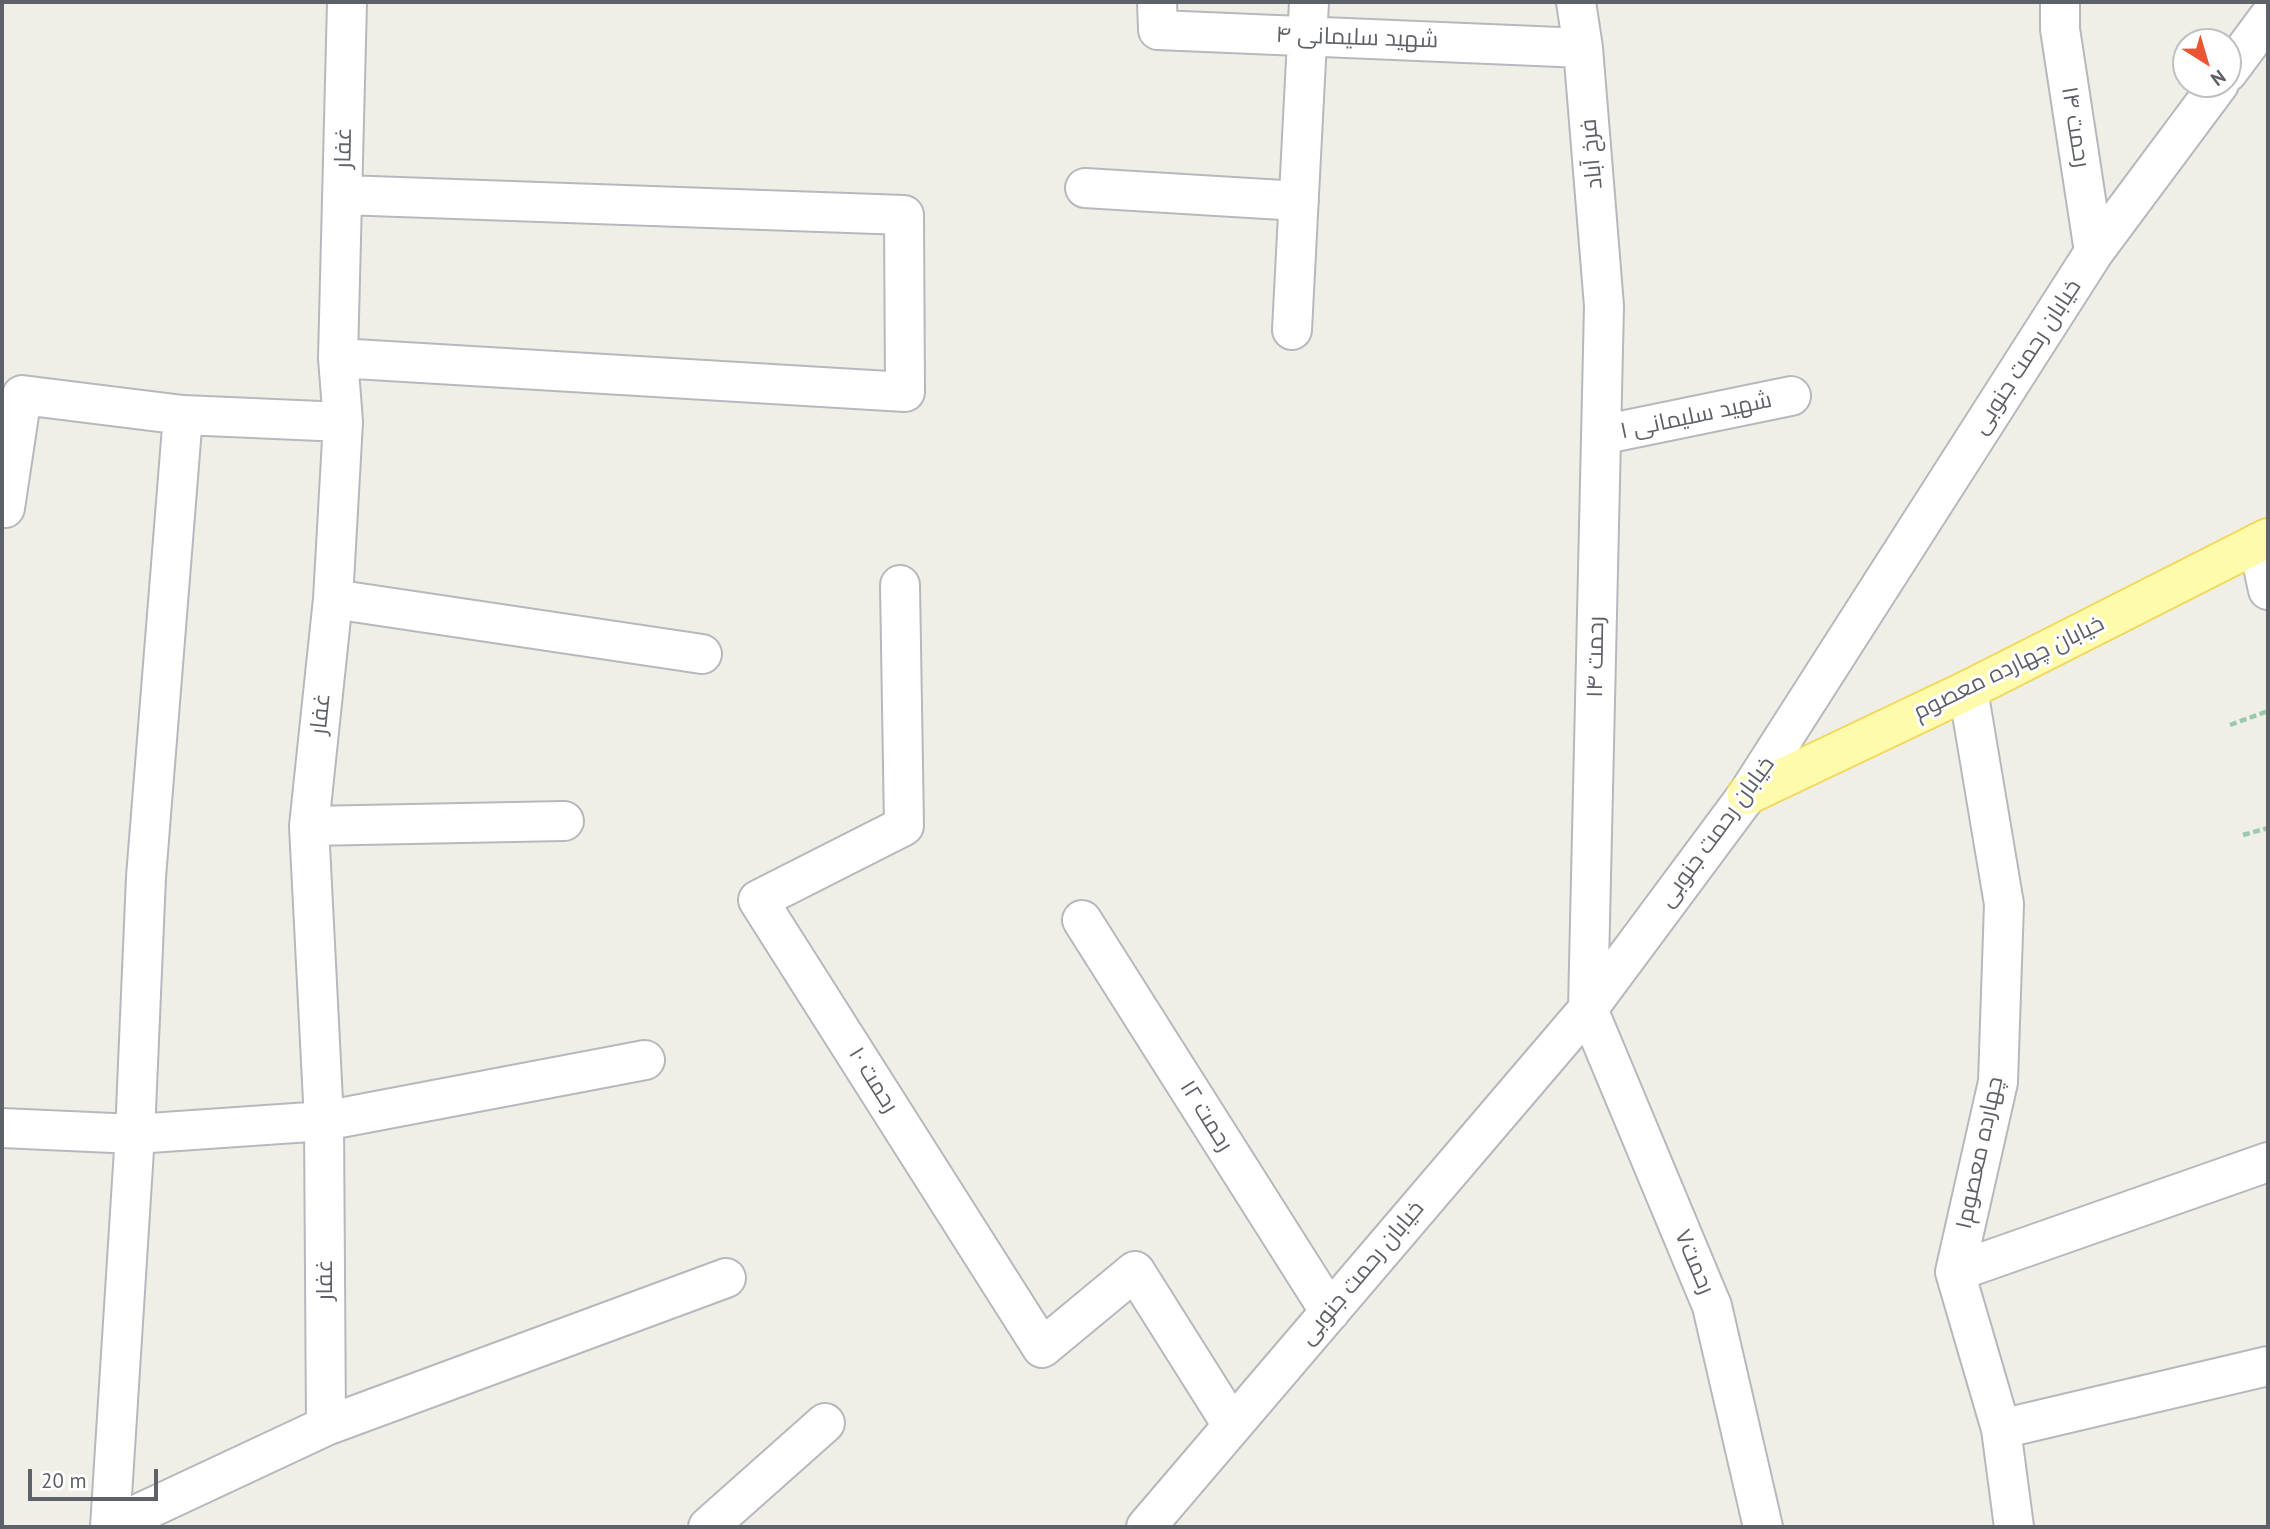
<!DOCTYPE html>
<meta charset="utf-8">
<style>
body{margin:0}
#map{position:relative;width:2270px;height:1529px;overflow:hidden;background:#f0efe7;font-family:"PT Sans",sans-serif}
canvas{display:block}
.frame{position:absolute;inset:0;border:4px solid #5e6167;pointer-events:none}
.north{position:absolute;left:2172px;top:28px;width:70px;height:70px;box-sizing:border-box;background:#fff;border:2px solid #bfc0c2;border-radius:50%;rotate:143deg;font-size:19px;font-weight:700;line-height:28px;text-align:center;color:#5e6167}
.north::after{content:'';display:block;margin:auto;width:24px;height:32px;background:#ea5533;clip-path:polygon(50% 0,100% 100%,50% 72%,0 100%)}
.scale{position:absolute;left:28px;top:1469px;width:130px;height:32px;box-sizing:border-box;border:4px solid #5e6167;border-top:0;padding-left:9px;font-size:21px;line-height:24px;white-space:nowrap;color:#5e6167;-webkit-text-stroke:5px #fff;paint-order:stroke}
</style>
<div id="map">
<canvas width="2270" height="1529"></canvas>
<div class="frame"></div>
<div class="north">N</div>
<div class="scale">20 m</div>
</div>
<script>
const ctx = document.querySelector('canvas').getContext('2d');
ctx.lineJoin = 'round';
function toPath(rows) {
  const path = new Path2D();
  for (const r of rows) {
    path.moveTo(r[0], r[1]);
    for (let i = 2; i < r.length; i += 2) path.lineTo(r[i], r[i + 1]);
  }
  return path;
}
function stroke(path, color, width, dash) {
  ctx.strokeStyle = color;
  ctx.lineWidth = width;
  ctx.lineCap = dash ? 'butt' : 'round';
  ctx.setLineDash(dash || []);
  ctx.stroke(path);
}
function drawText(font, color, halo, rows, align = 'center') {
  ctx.font = font + ' "PT Sans",Cairo,sans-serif';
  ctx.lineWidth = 6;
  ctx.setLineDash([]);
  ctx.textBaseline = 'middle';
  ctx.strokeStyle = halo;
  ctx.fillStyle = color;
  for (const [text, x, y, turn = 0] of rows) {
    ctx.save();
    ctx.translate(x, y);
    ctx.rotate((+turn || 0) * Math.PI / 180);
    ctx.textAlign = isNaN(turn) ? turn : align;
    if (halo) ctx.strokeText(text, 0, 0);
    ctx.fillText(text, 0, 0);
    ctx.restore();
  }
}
const path = toPath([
 [2230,725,2268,711],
 [2243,835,2268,828]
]);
const minor = toPath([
 [1157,2,1158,30,1583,48],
 [1576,2,1583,48,1604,306,1588,1009,1712,1306,1763,1527],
 [2060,2,2060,29,2094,252],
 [2228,72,2268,18],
 [1085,188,1299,201],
 [1292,330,1309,2],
 [338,358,905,392,904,215,343,195],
 [1601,435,1791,396],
 [2,508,5,508,22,395,183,415],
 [2258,543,2268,590],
 [900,585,904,826,758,900,1042,1348,1135,1271,1232,1425],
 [333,599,702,654],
 [1968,690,2004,904,1998,1082,1955,1272,2001,1429,2014,1527],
 [309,826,564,821],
 [1082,920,1330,1312],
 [2,1128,135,1134,146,877,183,415,343,422],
 [1955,1272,2268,1162],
 [326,1426,324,1121,309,826,333,599,343,422,338,358,347,2],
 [2001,1429,2268,1366],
 [110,1527,135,1134,324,1121,645,1060],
 [110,1527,326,1426,726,1278],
 [708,1527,825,1423],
 [1146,1527,1588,1009,1747,795,2094,252,2219,84]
]);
const major = toPath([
 [1747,795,1968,690,2268,538]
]);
const streetNames = [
 ["شهید سلیمانی ۴",1357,38,2],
 ["رحمت ۱۴",2075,127,81],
 ["غفار",344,148,-89],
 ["فرخ آباد",1592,154,-95],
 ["خیابان رحمت جنوبی",2027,357,-57],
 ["شهید سلیمانی ۱",1696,416,-12],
 ["رحمت ۱۴",1596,657,-89],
 ["خیابان چهارده معصوم",2009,668,-26],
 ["غفار",321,714,-84],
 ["خیابان رحمت جنوبی",1717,832,-54],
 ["رحمت ۱۰",873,1080,58],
 ["رحمت ۱۲",1206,1116,58],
 ["چهارده معصوم۱",1980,1153,-78],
 ["رحمت۷",1694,1262,67],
 ["خیابان رحمت جنوبی",1362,1273,-50],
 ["غفار",325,1280,-90]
];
stroke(minor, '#b7b8bd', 42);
stroke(major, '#f2d95e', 42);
stroke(path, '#9cc8ae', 4.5, [7, 3.5]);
stroke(minor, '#fff', 38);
stroke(major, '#fffbad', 38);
drawText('23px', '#5e6167', '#fff', streetNames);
</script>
